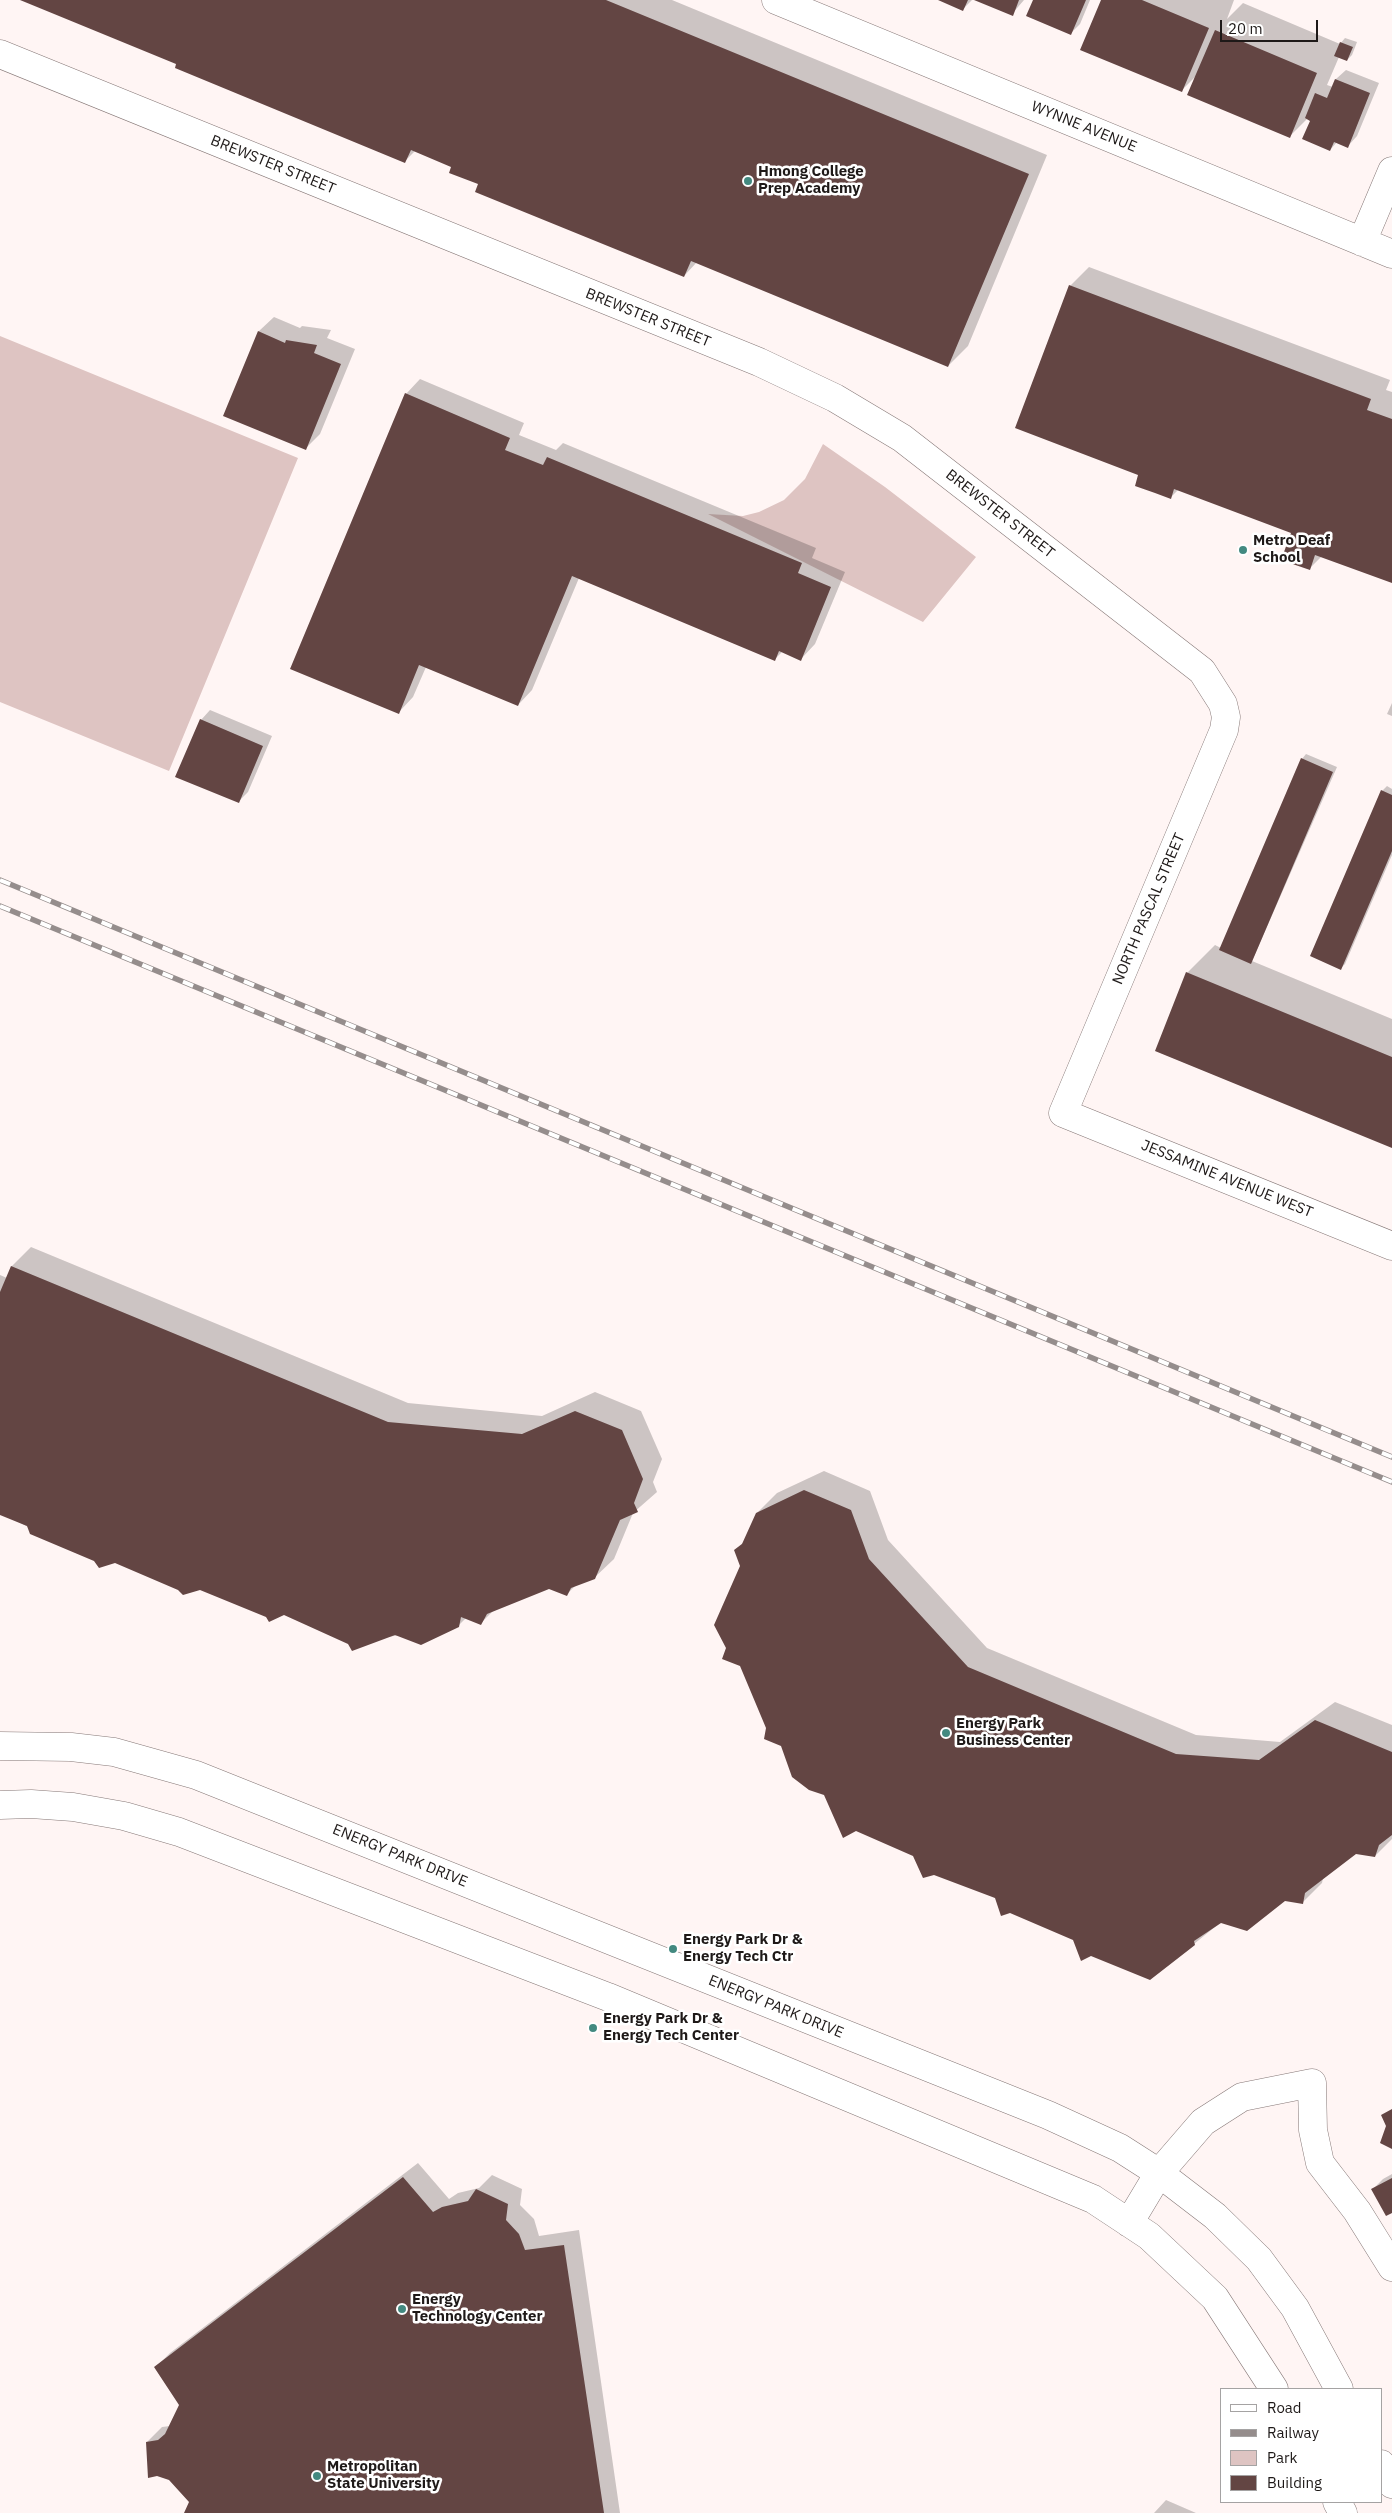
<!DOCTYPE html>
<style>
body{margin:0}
#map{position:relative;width:1392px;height:2513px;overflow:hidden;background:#fff5f4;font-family:"IBM Plex Sans",sans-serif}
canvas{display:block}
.legend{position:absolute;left:1220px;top:2388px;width:162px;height:115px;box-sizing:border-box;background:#fff;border:1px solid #a5a3a3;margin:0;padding:6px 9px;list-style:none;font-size:15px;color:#1e1918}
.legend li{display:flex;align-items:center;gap:10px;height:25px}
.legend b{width:25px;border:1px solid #a5a3a3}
.scale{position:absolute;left:1220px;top:20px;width:98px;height:22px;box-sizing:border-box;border:2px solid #1e1918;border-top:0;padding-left:6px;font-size:15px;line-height:18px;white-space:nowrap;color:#1e1918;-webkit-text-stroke:4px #fff;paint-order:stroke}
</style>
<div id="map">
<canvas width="1392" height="2513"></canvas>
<ul class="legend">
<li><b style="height:6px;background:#fff"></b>Road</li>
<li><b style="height:6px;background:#958d8c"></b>Railway</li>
<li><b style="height:14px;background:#dec4c2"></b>Park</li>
<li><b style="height:14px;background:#634543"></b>Building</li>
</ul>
<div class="scale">20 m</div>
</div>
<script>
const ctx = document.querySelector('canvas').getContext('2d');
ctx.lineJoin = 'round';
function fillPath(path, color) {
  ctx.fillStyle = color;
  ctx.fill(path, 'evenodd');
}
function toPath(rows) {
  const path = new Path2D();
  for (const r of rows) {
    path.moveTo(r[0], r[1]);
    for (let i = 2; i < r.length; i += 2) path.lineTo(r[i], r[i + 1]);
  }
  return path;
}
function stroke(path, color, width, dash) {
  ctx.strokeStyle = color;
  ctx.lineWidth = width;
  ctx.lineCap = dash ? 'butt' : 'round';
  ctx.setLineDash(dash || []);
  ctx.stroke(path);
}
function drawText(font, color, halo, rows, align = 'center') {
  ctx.font = font + ' "IBM Plex Sans",sans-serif';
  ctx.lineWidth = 5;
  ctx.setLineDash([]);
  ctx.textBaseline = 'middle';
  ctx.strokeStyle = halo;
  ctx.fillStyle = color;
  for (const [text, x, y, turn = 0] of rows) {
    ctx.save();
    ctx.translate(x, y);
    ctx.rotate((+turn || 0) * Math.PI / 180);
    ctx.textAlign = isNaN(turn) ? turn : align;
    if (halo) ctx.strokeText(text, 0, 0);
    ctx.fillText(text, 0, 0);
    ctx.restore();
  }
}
const green = toPath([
 [0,336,298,458,169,771,0,702],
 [823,444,885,487,976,557,923,622,708,514,743,516,759,512,784,500,805,479]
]);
const shadow = toPath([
 [24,0,672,0,1047,155,968,346,948,366,697,262,684,276,480,183,453,166,415,151,405,161,178,63],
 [941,0,972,0,963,9],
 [977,0,1024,0,1012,14],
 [1034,0,1090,0,1080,24,1070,34],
 [1102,0,1234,0,1227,19,1243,3,1340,44,1345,38,1357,42,1352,55,1347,60,1339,57,1327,85,1333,87,1336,79,1346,70,1379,83,1357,136,1348,146,1337,142,1330,150,1312,120,1308,118,1289,137,1196,76,1182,90],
 [1089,267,1390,380,1386,390,1392,392,1392,582,1322,556,1309,569,1293,532,1179,489,1170,498,1070,286],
 [274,317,300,328,302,326,331,330,327,338,355,349,320,434,306,448,225,415,259,331],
 [420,379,524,423,519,435,556,450,563,443,816,548,812,558,845,572,815,644,801,659,783,651,775,659,579,578,532,690,518,705,426,667,413,697,399,712,406,394],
 [1392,703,1392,716,1387,714],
 [210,710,272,736,248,792,238,802,201,720],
 [1306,754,1337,767,1252,961,1392,1019,1392,1147,1156,1051,1187,973,1215,945,1221,948,1302,759],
 [1387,786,1392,789,1392,855,1345,964,1341,968,1382,791],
 [31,1247,408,1403,542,1416,595,1392,641,1411,662,1459,653,1482,657,1492,633,1513,614,1559,594,1578,576,1585,566,1595,549,1588,494,1610,481,1623,466,1618,458,1626,349,1643,284,1613,267,1616,200,1588,179,1589,115,1562,95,1560,0,1513,0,1275,7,1278,12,1266],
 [824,1471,870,1491,888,1540,987,1648,1196,1735,1280,1742,1335,1702,1392,1725,1392,1839,1375,1856,1355,1853,1323,1878,1322,1883,1303,1902,1285,1900,1221,1922,1194,1944,1073,1939,914,1855,825,1794,767,1728,741,1665,727,1648,742,1566,735,1550,746,1540,757,1513,777,1493],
 [418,2163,449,2199,458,2193,479,2188,492,2175,522,2189,520,2205,534,2219,539,2236,579,2230,620,2513,185,2513,190,2501,147,2442,162,2427,170,2426,180,2405,155,2368,170,2353],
 [1392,2174,1392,2211,1373,2189,1383,2179],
 [1166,2500,1196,2513,1154,2513]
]);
const building = toPath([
 [20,0,606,0,1029,174,948,367,691,261,684,277,475,192,478,184,449,173,451,167,411,150,405,163,175,68,176,64],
 [938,0,968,0,963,11],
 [974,0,1019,0,1013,16],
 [1033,0,1086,0,1071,35,1026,16],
 [1101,0,1142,0,1209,28,1182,92,1080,50],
 [1215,30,1317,73,1290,138,1187,95],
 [1340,42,1353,47,1347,61,1334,56],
 [1335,79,1370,93,1348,148,1334,142,1330,151,1302,139,1310,121,1305,118,1315,93,1327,98],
 [1069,285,1371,399,1367,410,1392,419,1392,583,1315,555,1310,570,1281,560,1291,533,1174,489,1171,499,1155,493,1135,486,1138,475,1015,428],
 [258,331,285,343,286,340,317,345,314,353,341,364,306,450,223,416],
 [405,393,510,438,505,450,543,465,547,457,802,563,798,573,831,587,801,661,779,651,775,661,572,576,518,706,419,665,399,714,290,669],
 [200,719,263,746,239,803,175,777],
 [1301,758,1333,772,1251,964,1219,950],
 [1381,790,1392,795,1392,851,1341,970,1310,956],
 [1186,972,1392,1057,1392,1148,1155,1051],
 [11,1266,388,1422,522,1434,575,1411,622,1430,643,1479,634,1503,638,1512,620,1520,595,1579,571,1588,567,1596,549,1589,487,1614,481,1625,461,1617,459,1627,421,1645,395,1635,352,1651,348,1644,284,1615,269,1622,266,1617,200,1590,183,1595,178,1590,115,1563,99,1568,94,1561,30,1534,27,1526,0,1515,0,1292],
 [804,1490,851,1510,869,1559,968,1667,1176,1754,1259,1760,1315,1720,1392,1752,1392,1835,1379,1845,1375,1857,1356,1854,1305,1893,1303,1904,1285,1901,1247,1931,1221,1923,1194,1941,1195,1945,1150,1980,1091,1956,1081,1961,1073,1940,1010,1913,1001,1916,995,1898,934,1875,923,1878,913,1856,856,1831,843,1838,824,1795,809,1790,792,1777,781,1746,764,1739,766,1728,740,1666,722,1659,726,1648,714,1625,740,1566,734,1550,742,1544,756,1513],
 [1392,2109,1392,2149,1380,2143,1386,2126,1381,2115],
 [403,2177,433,2212,442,2207,468,2201,476,2189,508,2204,506,2220,519,2234,525,2250,564,2245,604,2513,184,2513,189,2502,169,2480,157,2476,148,2478,146,2442,158,2440,165,2434,179,2405,154,2367],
 [1392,2178,1392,2213,1386,2216,1371,2189]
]);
const minor = toPath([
 [776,0,1392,254],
 [0,54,759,362,835,398,902,438,1202,671,1223,704,1226,717,1224,730,1063,1113,1392,1246],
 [1362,242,1392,171],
 [0,1746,71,1747,114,1752,196,1775,1048,2115,1120,2148,1159,2173,1215,2216,1259,2259,1295,2308,1339,2389],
 [0,1805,31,1804,73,1807,124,1816,179,1832,608,1997,1093,2199,1149,2236,1215,2298,1274,2389],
 [1129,2223,1159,2173,1203,2122,1242,2097,1312,2083,1313,2130,1320,2163,1357,2211,1392,2267],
 [1381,2464,1392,2484],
 [1337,2502,1343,2513]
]);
const rail = toPath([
 [0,880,1392,1457],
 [0,906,1392,1482]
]);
const markers = [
 [748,181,5,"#438980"],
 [1243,550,5,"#438980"],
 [946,1733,5,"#438980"],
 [673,1949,5,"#438980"],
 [593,2028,5,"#438980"],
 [402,2309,5,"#438980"],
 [317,2476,5,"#438980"]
];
const streetNames = [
 ["WYNNE AVENUE",1084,127,22],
 ["BREWSTER STREET",273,165,22],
 ["BREWSTER STREET",648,318,22],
 ["BREWSTER STREET",1000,514,38],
 ["NORTH PASCAL STREET",1149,909,-67],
 ["JESSAMINE AVENUE WEST",1227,1179,22],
 ["ENERGY PARK DRIVE",400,1856,22],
 ["ENERGY PARK DRIVE",776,2007,22]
];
const poiNames = [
 ["Hmong College",758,172],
 ["Prep Academy",758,189],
 ["Metro Deaf",1253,541],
 ["School",1253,558],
 ["Energy Park",956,1724],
 ["Business Center",956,1741],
 ["Energy Park Dr &",683,1940],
 ["Energy Tech Ctr",683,1957],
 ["Energy Park Dr &",603,2019],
 ["Energy Tech Center",603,2036],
 ["Energy",412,2300],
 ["Technology Center",412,2317],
 ["Metropolitan",327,2467],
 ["State University",327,2484]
];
fillPath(green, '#dec4c2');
fillPath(shadow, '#0003');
fillPath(building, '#634543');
stroke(minor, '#867877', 29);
stroke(minor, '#fff', 28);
stroke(rail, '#958d8c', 5.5);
stroke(rail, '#fff', 4, [11]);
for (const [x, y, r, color] of markers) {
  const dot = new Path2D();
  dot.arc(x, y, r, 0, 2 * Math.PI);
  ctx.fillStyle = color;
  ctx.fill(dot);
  stroke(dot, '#fff', 2);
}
drawText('15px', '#1e1918', '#fff', streetNames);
drawText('bold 15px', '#1e1918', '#fff', poiNames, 'left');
</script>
